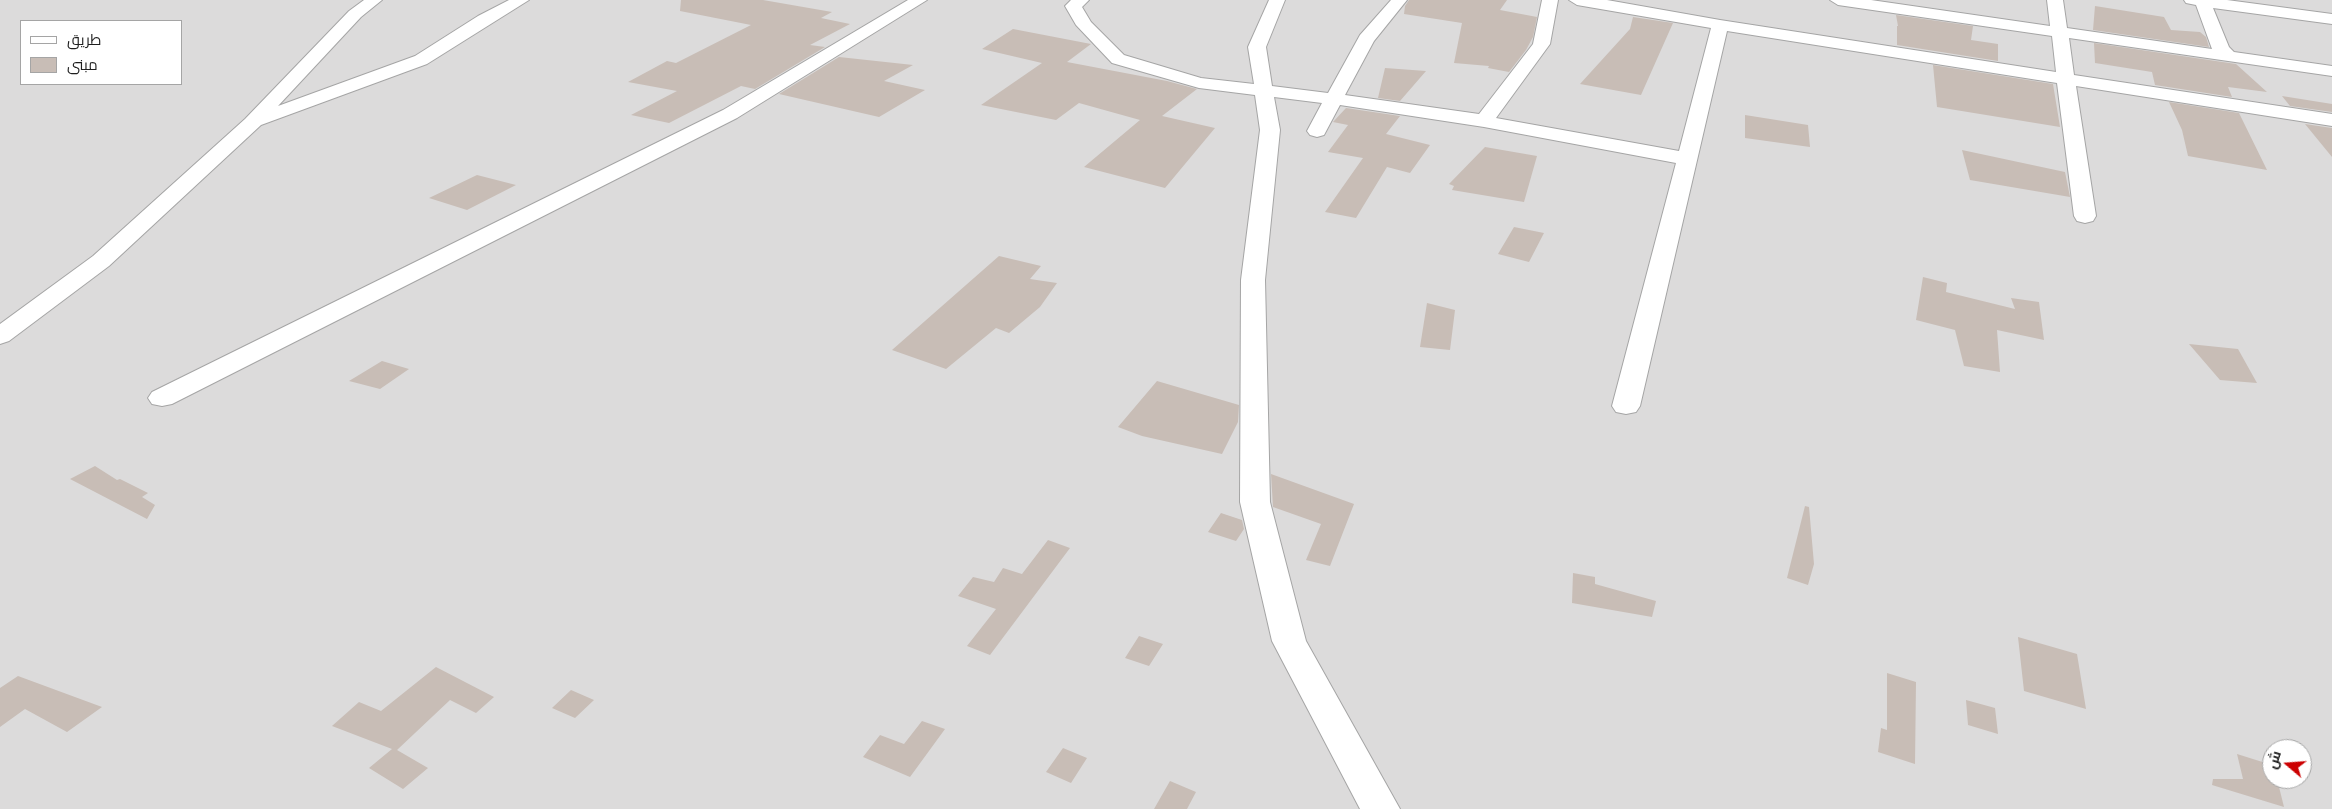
<!DOCTYPE html>
<meta charset="utf-8">
<style>
body{margin:0}
#map{position:relative;width:2332px;height:809px;overflow:hidden;background:#f0ebe3;font-family:Quicksand,Cairo,sans-serif}
canvas{display:block}
.legend{position:absolute;left:20px;top:20px;width:162px;height:65px;box-sizing:border-box;background:#fff;border:1px solid #a5a5a5;margin:0;padding:6px 9px;list-style:none;font-size:15px;color:#1e1e1e}
.legend li{display:flex;align-items:center;gap:10px;height:25px}
.legend b{width:25px;border:1px solid #a5a5a5}
.north{position:absolute;left:2262px;top:739px;width:50px;height:50px;box-sizing:border-box;background:#fff;border:1px solid #a5a5a5;border-radius:50%;rotate:288deg;font-size:14px;font-weight:700;line-height:20px;text-align:center;color:#1e1e1e}
.north::after{content:'';display:block;margin:auto;width:18px;height:22px;background:#cc0001;clip-path:polygon(50% 0,100% 100%,50% 72%,0 100%)}
</style>
<div id="map">
<canvas width="2332" height="809"></canvas>
<ul class="legend">
<li><b style="height:6px;background:#fff"></b>طريق</li>
<li><b style="height:14px;background:#c8bdb6"></b>مبنى</li>
</ul>
<div class="north">ش</div>
</div>
<script>
const ctx = document.querySelector('canvas').getContext('2d');
ctx.lineJoin = 'round';
function fillPath(path, color) {
  ctx.fillStyle = color;
  ctx.fill(path, 'evenodd');
}
function toPath(rows) {
  const path = new Path2D();
  for (const r of rows) {
    path.moveTo(r[0], r[1]);
    for (let i = 2; i < r.length; i += 2) path.lineTo(r[i], r[i + 1]);
  }
  return path;
}
function stroke(path, color, width, dash) {
  ctx.strokeStyle = color;
  ctx.lineWidth = width;
  ctx.lineCap = dash ? 'butt' : 'round';
  ctx.setLineDash(dash || []);
  ctx.stroke(path);
}
const residential = toPath([
 [0,0,2332,0,2332,809,0,809],
 [21,21,181,21,181,84,21,84],
 [2272,749,2302,749,2302,779,2272,779]
]);
const building = toPath([
 [681,0,763,0,832,12,821,18,850,24,810,45,825,47,755,89,741,86,669,123,631,115,677,91,628,82,667,61,676,63,751,25,680,11],
 [1409,0,1507,0,1500,10,1537,17,1533,37,1526,50,1509,72,1488,68,1489,66,1454,63,1462,23,1404,14,1405,6],
 [2095,6,2164,17,2171,30,2200,32,2206,37,2209,47,2093,30],
 [1896,15,1973,26,1971,40,1998,44,1998,61,1897,45,1897,26,1898,26],
 [1633,17,1673,23,1641,95,1580,84,1630,29],
 [1013,29,1091,44,1067,62,1167,81,1197,89,1162,116,1215,128,1165,188,1084,167,1140,120,1079,103,1056,120,981,105,1042,63,982,49],
 [2094,43,2236,64,2267,92,2228,87,2232,97,2155,85,2152,72,2095,63],
 [839,57,913,65,884,81,925,90,879,117,779,94],
 [1933,65,2053,84,2060,127,1937,107],
 [1385,68,1426,71,1400,101,1378,98],
 [2282,96,2332,104,2332,112,2290,106],
 [2169,102,2239,113,2267,170,2188,156,2182,130],
 [1346,108,1400,116,1386,134,1430,145,1410,173,1387,167,1356,218,1325,212,1363,158,1328,152,1348,125,1333,122],
 [1745,115,1808,125,1810,147,1745,138],
 [2305,124,2332,128,2332,157],
 [1485,147,1537,156,1524,202,1452,190,1454,186,1449,184],
 [1962,150,2065,172,2070,197,1970,180],
 [477,175,516,185,467,210,429,198],
 [1514,227,1544,233,1529,262,1498,254],
 [999,256,1041,266,1030,279,1057,283,1040,307,1009,333,996,328,946,369,892,350],
 [1923,277,1947,283,1946,292,2015,309,2011,298,2039,302,2044,340,1997,330,2000,372,1964,366,1955,330,1916,320],
 [1427,303,1455,310,1450,350,1420,347],
 [2189,344,2238,349,2257,383,2220,380],
 [382,361,409,369,380,389,349,381],
 [1157,381,1239,405,1238,422,1222,454,1142,436,1118,427],
 [95,466,117,480,120,479,148,493,142,497,155,505,147,519,70,479],
 [1271,474,1354,504,1330,566,1306,560,1321,524,1273,507],
 [1805,506,1809,507,1814,564,1808,585,1787,578],
 [1221,513,1242,520,1244,529,1236,541,1208,532],
 [1048,540,1070,548,990,655,967,646,996,609,958,596,973,577,994,582,1003,568,1022,574],
 [1573,573,1595,577,1595,584,1656,601,1652,617,1572,603],
 [1139,636,1163,644,1149,666,1125,658],
 [2018,637,2077,654,2086,709,2024,691],
 [436,667,494,697,476,713,450,700,397,750,428,768,403,789,369,768,392,749,332,726,359,702,381,711],
 [1887,673,1916,682,1915,764,1878,752,1881,728,1887,730],
 [18,676,102,707,67,732,25,709,0,727,0,688],
 [571,690,594,700,575,718,552,708],
 [1966,700,1995,708,1998,734,1968,725],
 [922,721,945,729,910,777,863,757,880,735,904,744],
 [1063,748,1087,758,1071,783,1046,772],
 [2237,754,2272,765,2272,779,2277,779,2284,807,2212,785,2213,779,2243,779],
 [1170,781,1196,792,1187,809,1154,809]
]);
const street = toPath([
 [364,0,382,0,361,17,278,106,415,56,478,16,509,0,529,0,427,64,261,125,109,266,9,341,0,344,0,324,93,256,245,119,349,11,364,0],
 [908,0,927,0,737,118,172,404,162,406,152,404,148,398,152,392,723,110,908,0],
 [1071,0,1089,0,1082,7,1091,22,1124,55,1201,78,1254,84,1248,47,1269,0,1285,0,1266,47,1272,86,1328,93,1360,35,1391,0,1407,0,1374,41,1345,95,1479,114,1533,44,1542,0,1558,0,1550,44,1496,118,1679,151,1711,28,1577,5,1569,0,1607,0,1720,20,2056,72,2052,36,1838,5,1830,0,1871,0,2050,26,2047,0,2063,0,2067,28,2212,49,2196,5,2186,3,2184,0,2227,0,2332,14,2332,24,2213,8,2229,47,2234,52,2332,66,2332,76,2069,38,2074,75,2332,114,2332,126,2076,86,2096,216,2093,221,2085,223,2077,221,2074,216,2057,83,1727,31,1640,406,1636,412,1626,414,1616,412,1612,406,1676,163,1484,127,1340,105,1324,135,1317,137,1310,135,1307,131,1322,103,1274,97,1280,130,1265,280,1270,502,1306,641,1400,809,1360,809,1272,641,1240,502,1241,280,1260,130,1255,95,1199,88,1112,63,1076,25,1065,6,1071,0]
]);
fillPath(residential, '#dcdbdb');
fillPath(building, '#c8bdb6');
stroke(street, '#a5a5a5', 2);
fillPath(street, '#fff');
</script>
